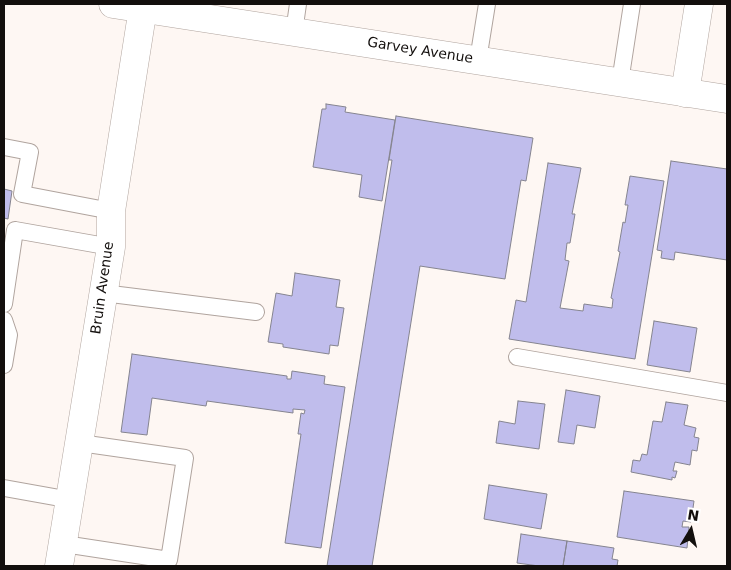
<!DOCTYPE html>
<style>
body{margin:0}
#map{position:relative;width:731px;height:570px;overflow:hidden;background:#fef7f3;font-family:"DejaVu Sans",sans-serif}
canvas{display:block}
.frame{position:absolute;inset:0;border:5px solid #130f0d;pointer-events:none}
.north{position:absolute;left:666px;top:505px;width:50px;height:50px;-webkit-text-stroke:4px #fff;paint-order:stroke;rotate:9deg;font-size:14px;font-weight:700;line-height:20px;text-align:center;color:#130f0d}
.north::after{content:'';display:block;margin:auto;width:18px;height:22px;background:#130f0d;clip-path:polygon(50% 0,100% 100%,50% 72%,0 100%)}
</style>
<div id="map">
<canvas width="731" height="570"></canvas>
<div class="frame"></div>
<div class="north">N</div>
</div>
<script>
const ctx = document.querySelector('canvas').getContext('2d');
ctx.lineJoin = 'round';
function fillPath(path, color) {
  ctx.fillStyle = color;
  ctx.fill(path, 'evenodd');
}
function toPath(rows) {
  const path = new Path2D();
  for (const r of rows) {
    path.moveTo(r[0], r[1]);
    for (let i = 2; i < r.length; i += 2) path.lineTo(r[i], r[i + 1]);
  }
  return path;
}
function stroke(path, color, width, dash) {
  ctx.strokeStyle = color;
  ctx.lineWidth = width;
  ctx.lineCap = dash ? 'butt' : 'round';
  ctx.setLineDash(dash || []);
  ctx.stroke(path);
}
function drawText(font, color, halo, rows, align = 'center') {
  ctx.font = font + ' "DejaVu Sans",sans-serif';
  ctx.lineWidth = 4;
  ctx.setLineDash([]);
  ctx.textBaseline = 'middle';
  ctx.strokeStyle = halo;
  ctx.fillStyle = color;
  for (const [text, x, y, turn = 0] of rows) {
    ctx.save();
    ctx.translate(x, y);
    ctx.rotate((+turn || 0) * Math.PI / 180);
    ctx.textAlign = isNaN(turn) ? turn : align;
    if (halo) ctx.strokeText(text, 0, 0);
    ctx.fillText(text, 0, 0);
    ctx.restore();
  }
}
const building = toPath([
 [326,104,346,107,345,112,395,120,382,201,359,197,362,175,313,167,322,109,326,109,326,104],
 [396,116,533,138,526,181,521,180,505,279,420,266,372,566,327,566,392,160,389,160,396,116],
 [671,161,727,169,727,260,675,252,674,260,661,258,662,251,657,250,671,161],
 [548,163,581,168,572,214,575,214,570,243,567,243,565,260,569,261,560,308,583,311,584,304,612,308,613,299,611,298,620,252,618,251,623,222,625,223,628,205,625,205,630,176,664,181,635,359,509,339,516,300,526,302,548,163],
 [4,189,12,191,8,219,4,218,4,189],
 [295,273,340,280,336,307,344,308,338,346,330,345,329,354,283,347,283,344,268,342,276,293,292,296,295,273],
 [654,321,697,328,690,372,647,365,654,321],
 [132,354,287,376,287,379,291,379,292,371,325,376,324,384,345,387,321,548,285,543,301,434,298,434,301,413,304,414,305,410,293,409,293,413,207,401,206,406,152,398,147,435,121,432,132,354],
 [566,390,600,396,595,428,577,425,574,444,558,442,566,390],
 [518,401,545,404,539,449,496,443,499,421,515,424,518,401],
 [666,402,688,405,684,425,696,428,694,437,699,438,697,451,692,450,690,465,675,462,673,471,677,471,675,478,672,477,672,480,631,472,633,460,640,461,642,454,647,455,653,421,662,422,666,402],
 [489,485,547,494,541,529,484,519,489,485],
 [624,491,694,501,691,522,683,521,682,527,689,527,687,548,617,537,624,491],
 [521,534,567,541,563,566,539,566,517,563,521,534],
 [567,541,614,548,612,559,618,560,617,566,563,566,567,541]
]);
const service = toPath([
 [294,32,298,4],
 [478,60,487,4],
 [620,82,632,4],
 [4,147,30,152,22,194,111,211],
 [103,293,256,312],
 [4,304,15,230,111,247],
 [4,320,9,335,4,365],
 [517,357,727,393],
 [4,488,71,500],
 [64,544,169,560,185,458,80,443]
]);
const minor = toPath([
 [685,93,699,4],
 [59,566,111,247,111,211,143,8]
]);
const primary = toPath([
 [113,4,727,99]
]);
const streetNames = [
 ["Garvey Avenue",420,51,9],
 ["Bruin Avenue",103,288,-82]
];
fillPath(building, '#c0bdec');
stroke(building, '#85848f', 1);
stroke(service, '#b0a49e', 18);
stroke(minor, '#b0a49e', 29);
stroke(primary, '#b0a49e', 29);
stroke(service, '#fff', 16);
stroke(minor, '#fff', 28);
stroke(primary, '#fff', 28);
drawText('14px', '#130f0d', '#fff', streetNames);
</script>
